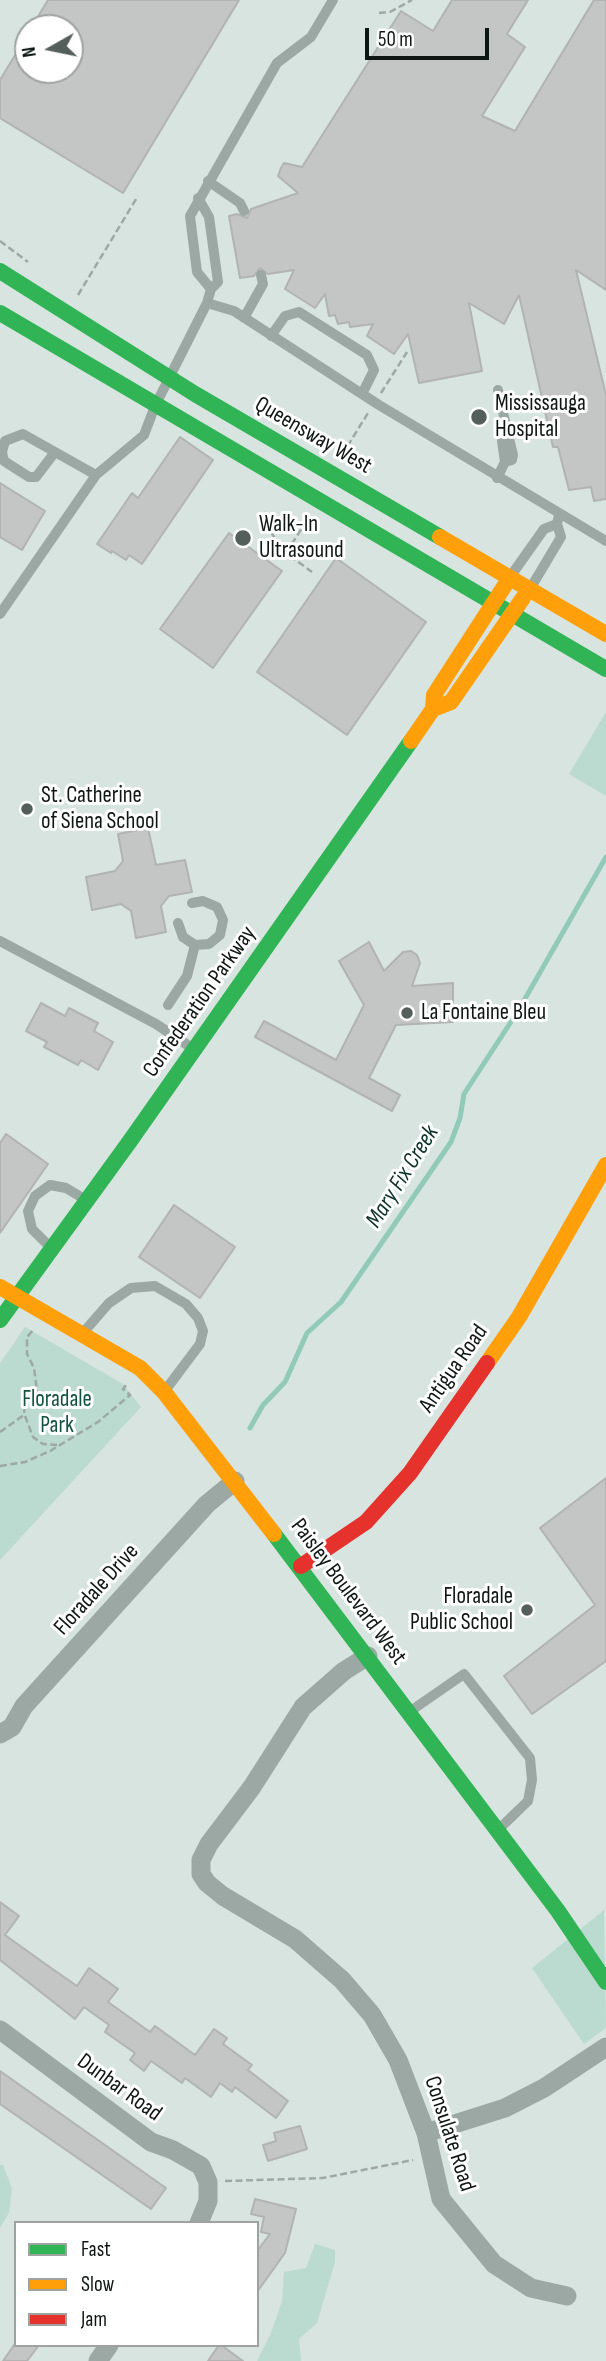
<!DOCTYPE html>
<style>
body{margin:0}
#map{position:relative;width:606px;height:2361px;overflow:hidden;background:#d8e4e0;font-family:"Sofia Sans Condensed",sans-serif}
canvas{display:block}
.legend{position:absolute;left:14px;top:2221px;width:245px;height:126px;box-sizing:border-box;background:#fff;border:2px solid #9ea2a1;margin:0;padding:9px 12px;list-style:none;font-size:21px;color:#0d1613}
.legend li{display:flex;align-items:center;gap:14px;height:35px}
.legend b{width:35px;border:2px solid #9ea2a1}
.north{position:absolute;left:14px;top:14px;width:70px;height:70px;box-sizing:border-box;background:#fff;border:2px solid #9ea2a1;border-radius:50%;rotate:261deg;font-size:19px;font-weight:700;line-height:28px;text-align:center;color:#0d1613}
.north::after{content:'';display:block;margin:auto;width:24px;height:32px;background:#545e5b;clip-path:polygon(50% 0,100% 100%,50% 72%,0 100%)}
.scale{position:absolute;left:365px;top:28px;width:124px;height:32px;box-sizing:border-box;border:4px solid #0d1613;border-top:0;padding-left:9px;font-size:21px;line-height:24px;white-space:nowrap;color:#0d1613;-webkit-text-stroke:5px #fff;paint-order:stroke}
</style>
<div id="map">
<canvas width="606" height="2361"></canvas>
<ul class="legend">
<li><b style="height:9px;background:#30b455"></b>Fast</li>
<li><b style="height:9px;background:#ff9f0a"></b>Slow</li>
<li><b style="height:9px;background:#e5322d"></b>Jam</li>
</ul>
<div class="north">N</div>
<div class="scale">50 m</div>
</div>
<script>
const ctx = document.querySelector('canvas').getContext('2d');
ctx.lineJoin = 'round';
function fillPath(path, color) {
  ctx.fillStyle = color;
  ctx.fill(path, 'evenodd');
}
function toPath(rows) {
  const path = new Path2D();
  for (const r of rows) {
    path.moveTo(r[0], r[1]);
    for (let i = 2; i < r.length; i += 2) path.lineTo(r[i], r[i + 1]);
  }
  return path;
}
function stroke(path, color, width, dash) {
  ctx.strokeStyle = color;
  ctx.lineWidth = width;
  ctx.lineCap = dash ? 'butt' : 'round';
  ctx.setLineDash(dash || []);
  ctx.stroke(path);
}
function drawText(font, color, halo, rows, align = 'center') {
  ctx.font = font + ' "Sofia Sans Condensed",sans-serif';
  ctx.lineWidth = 6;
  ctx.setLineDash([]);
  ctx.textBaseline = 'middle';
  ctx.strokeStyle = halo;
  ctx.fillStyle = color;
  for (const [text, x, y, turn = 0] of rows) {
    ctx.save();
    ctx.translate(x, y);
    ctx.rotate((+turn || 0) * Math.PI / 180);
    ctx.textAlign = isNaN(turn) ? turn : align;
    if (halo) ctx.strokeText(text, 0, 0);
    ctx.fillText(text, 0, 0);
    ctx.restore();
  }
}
const green = toPath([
 [606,712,606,796,569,774],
 [25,1327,123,1384,141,1407,0,1560,0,1363],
 [604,1910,606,2028,584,2044,532,1968],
 [0,2165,3,2165,12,2188,9,2213,0,2228],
 [315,2244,335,2250,335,2262,317,2323,299,2339,301,2361,257,2361,271,2333,282,2301,284,2272,306,2268]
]);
const stream = toPath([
 [250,1428,263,1405,285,1382,307,1333,341,1302,451,1142,460,1118,464,1094,518,1011,606,857]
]);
const building = toPath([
 [48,0,239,0,123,193,0,118,0,80,28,34,28,70,70,70,70,28,31,28,48,0],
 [452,0,528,0,507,34,525,47,482,116,515,131,594,0,606,0,606,290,576,270,606,395,606,499,594,501,591,487,569,490,558,447,553,447,519,295,504,324,469,303,482,371,419,383,408,334,394,354,367,336,373,324,350,327,349,322,338,324,335,315,329,316,325,294,315,308,285,289,294,270,268,274,260,268,254,276,240,278,229,216,237,214,247,218,251,209,298,193,278,176,281,168,284,163,302,167,401,11,433,31,452,0],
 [180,437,213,460,142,564,129,555,126,560,112,551,111,553,97,544,132,493,138,498,180,437],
 [0,483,45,511,22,550,0,537,0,483],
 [229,533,282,571,213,668,160,629,229,533],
 [336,558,426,622,347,735,257,672,336,558],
 [148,828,156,865,185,860,192,892,169,896,161,906,166,932,136,938,131,911,121,904,92,910,86,877,115,871,123,861,118,834,148,828],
 [369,942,384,971,403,952,411,951,417,955,420,963,412,986,453,983,453,1022,396,1025,369,1078,400,1095,392,1111,255,1037,264,1021,336,1060,364,1005,339,961,369,942],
 [41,1003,65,1016,69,1008,98,1023,94,1031,113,1042,98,1070,81,1060,78,1065,44,1047,47,1042,26,1031,41,1003],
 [6,1134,48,1164,0,1233,0,1143,6,1134],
 [174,1205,235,1247,200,1298,139,1257,174,1205],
 [606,1478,606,1661,532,1714,504,1676,595,1605,540,1528,606,1478],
 [0,1902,19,1916,5,1935,44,1963,77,1986,89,1968,118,1989,108,2002,150,2032,155,2026,195,2055,214,2029,227,2038,223,2044,252,2065,248,2070,288,2101,276,2118,235,2087,232,2092,220,2083,211,2097,185,2078,182,2083,151,2061,144,2071,130,2060,135,2053,105,2032,109,2025,84,2007,75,2019,0,1960,0,1902],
 [0,2071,166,2188,151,2209,0,2104,0,2071],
 [300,2126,307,2149,268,2161,263,2145,276,2141,274,2133,300,2126],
 [255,2199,296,2209,285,2253,257,2292,257,2251,270,2234,261,2232,264,2217,251,2214,255,2199],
 [14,2345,39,2345,27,2361,3,2361,14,2345],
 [219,2345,221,2345,243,2361,208,2361,219,2345]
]);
const path = toPath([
 [379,13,390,12,412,0],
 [0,241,28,262],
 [78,295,138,196],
 [381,393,407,352],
 [342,455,368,413],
 [286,553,302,528,265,513,260,515,283,551,286,553,312,572],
 [25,1416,33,1437,43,1444,57,1445],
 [0,1432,24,1415,25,1402,37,1391,34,1368,27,1354,27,1337,34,1329],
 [0,1466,25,1462,50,1451,98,1422,130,1395,123,1389,127,1384],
 [225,2181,323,2178,413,2160]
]);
const lane = toPath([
 [208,181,240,203,244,211],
 [211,289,197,272,190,216,277,63,311,37,333,0],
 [207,303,234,311,379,405,606,541],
 [244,318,263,284,261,275],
 [271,336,285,316,299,312,367,355,374,370,362,394],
 [498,390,507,430],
 [55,452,36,477,29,477,4,461,2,452,5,441,23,434,55,452,96,475],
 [497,478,505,462,502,441,507,430,513,455,512,460,505,462],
 [510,577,544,529,557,524],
 [530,589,561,537,557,524,559,515],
 [0,614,96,475,144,435,155,406,207,303,211,289,218,282,209,217,198,198],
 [178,923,183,937,195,945,209,944,220,935,223,920,217,907,203,901,192,903],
 [0,941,156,1024,192,1048],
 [168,1005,187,976,195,945],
 [50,1247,32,1229,28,1211,35,1196,50,1185,66,1188,86,1200],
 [82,1334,109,1303,131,1288,155,1286,186,1304,198,1318,203,1331,200,1344,164,1392],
 [412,1710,464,1674,530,1758,532,1780,528,1801,499,1829]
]);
const street = toPath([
 [368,1656,344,1671,303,1707,252,1787,209,1844,201,1860,201,1874,207,1883,223,1896,295,1939,342,1980,372,2015,398,2060,426,2133,441,2199,494,2264,531,2288,567,2296],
 [0,1734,12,1727,24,1706,207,1504,235,1481],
 [0,2030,151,2142,173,2150,201,2166,208,2182,208,2201,199,2223],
 [426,2133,505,2108,544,2088,606,2047],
 [98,2361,109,2345]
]);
const fast = toPath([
 [0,271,195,394,440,537],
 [0,313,606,669],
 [0,1320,130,1141,411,741],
 [274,1534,558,1911,606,1982]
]);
const slow = toPath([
 [440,537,606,634],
 [433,709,451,702,523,598],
 [411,741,433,709,434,695,509,579],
 [0,1287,140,1368,164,1392,274,1534],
 [487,1363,519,1317,606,1165]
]);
const jam = toPath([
 [301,1566,366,1522,410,1473,487,1363]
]);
const markers = [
 [479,417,9,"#545e5b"],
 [243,538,9,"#545e5b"],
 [27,809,7,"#545e5b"],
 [407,1013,7,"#545e5b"],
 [527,1610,7,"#545e5b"]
];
const poiNames = [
 ["Mississauga",495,404],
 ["Hospital",495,430],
 ["Walk-In",259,525],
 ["Ultrasound",259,551],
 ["St. Catherine",41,796],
 ["of Siena School",41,822],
 ["La Fontaine Bleu",421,1013],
 ["Floradale",513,1597,"right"],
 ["Public School",513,1623,"right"]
];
const streetNames = [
 ["Queensway West",313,436,30],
 ["Confederation Parkway",200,1002,-55],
 ["Antigua Road",454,1369,-55],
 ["Floradale Drive",97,1590,-48],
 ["Paisley Boulevard West",348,1592,53],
 ["Dunbar Road",119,2088,36],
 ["Consulate Road",449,2134,72]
];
const parkNames = [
 ["Floradale",57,1400],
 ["Park",57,1426]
];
const waterNames = [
 ["Mary Fix Creek",403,1177,-58]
];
fillPath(green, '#bbdad0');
stroke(stream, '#91cab8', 5);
fillPath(building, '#c4c6c6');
stroke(building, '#b2b3b3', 2);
stroke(path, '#9ea8a4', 2.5, [7, 3.5]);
stroke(lane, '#9ca8a4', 10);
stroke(street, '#9ca8a4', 19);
stroke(fast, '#30b455', 16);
stroke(slow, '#ff9f0a', 16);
stroke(jam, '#e5322d', 16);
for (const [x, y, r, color] of markers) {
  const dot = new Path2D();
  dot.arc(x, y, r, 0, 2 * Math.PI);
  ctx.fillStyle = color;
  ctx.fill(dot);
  stroke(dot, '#fff', 2.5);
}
drawText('23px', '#0d1613', '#fff', poiNames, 'left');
drawText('23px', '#0d1613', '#fff', streetNames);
drawText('23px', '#115241', '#fff', parkNames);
drawText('italic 24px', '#0b3026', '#fff', waterNames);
</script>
